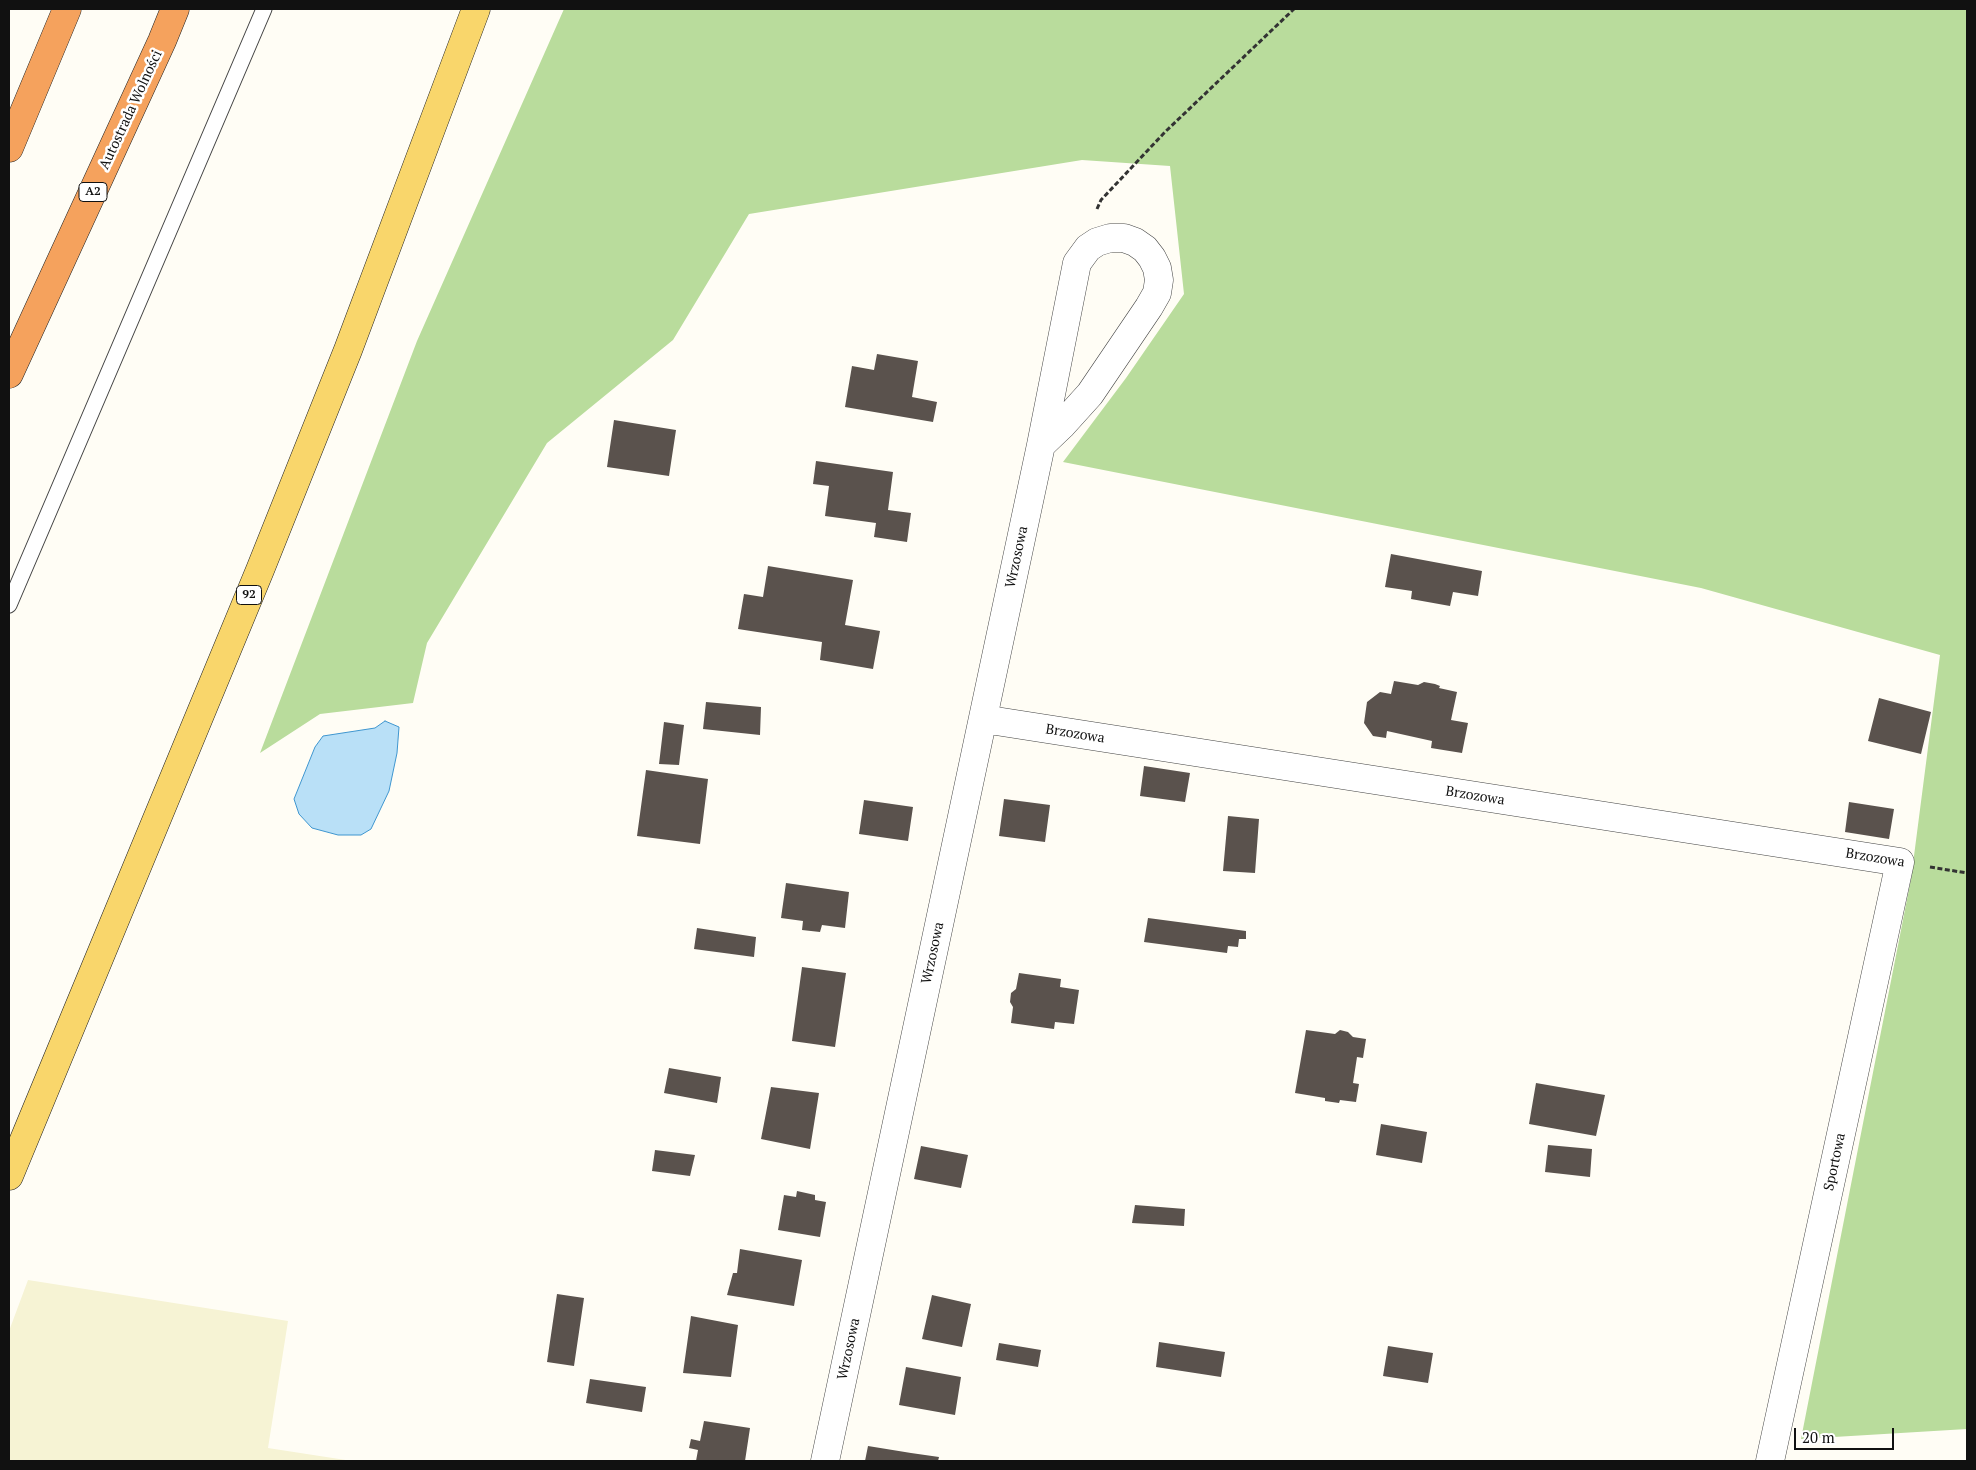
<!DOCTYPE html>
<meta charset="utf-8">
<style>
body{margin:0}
#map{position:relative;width:1976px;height:1470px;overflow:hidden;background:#fffdf5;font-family:"PT Serif",serif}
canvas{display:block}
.frame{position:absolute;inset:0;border:10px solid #111;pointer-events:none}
.scale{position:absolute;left:1794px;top:1428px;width:100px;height:22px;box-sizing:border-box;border:2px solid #111;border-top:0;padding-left:6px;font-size:15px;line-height:18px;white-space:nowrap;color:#111;-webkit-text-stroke:4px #fff;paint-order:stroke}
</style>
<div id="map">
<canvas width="1976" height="1470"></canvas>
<div class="frame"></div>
<div class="scale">20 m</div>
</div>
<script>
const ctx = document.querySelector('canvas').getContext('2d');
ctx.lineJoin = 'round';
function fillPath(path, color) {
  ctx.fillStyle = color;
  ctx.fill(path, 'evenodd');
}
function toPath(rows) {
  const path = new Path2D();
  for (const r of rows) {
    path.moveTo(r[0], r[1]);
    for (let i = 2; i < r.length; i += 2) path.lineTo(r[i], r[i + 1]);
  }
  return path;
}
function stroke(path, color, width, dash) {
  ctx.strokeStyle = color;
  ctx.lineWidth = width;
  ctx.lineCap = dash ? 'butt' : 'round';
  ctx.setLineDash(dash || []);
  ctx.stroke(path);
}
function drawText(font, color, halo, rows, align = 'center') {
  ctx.font = font + ' "PT Serif",serif';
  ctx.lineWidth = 5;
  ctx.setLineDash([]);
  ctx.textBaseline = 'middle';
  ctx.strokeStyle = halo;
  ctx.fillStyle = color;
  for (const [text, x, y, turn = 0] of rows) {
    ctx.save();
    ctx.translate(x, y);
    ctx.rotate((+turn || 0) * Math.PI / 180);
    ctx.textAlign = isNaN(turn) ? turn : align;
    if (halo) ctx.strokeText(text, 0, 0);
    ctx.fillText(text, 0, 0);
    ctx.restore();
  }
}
const farmland = toPath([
 [28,1280,288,1321,268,1448,352,1461,9,1461,9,1331]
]);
const forest = toPath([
 [564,9,1967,9,1967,1429,1801,1439,1911,879,1940,655,1701,588,1063,462,1126,378,1184,294,1170,166,1082,160,749,214,673,340,547,443,427,643,413,703,320,714,260,753,417,341]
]);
const water = toPath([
 [385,721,399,727,397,753,389,791,371,829,361,835,338,835,312,828,299,814,294,799,315,747,323,736,375,728,385,721]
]);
const building = toPath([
 [877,354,918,361,912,397,937,402,933,422,845,407,852,366,874,370],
 [614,420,676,430,669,476,607,467],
 [816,461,893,472,888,510,911,513,907,542,874,537,876,523,825,516,829,486,813,484],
 [1391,554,1482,571,1478,596,1453,592,1450,606,1411,599,1412,591,1385,587],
 [768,566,853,580,845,625,880,631,873,669,820,660,822,642,738,629,744,594,763,597],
 [1394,681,1418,685,1424,682,1435,684,1440,686,1439,688,1457,692,1451,720,1468,723,1462,753,1431,748,1432,741,1387,731,1386,738,1373,736,1364,723,1367,702,1380,692,1391,694],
 [1879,698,1931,712,1921,754,1868,741],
 [706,702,761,707,760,735,703,729],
 [664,722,684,725,679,765,659,764],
 [1144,766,1190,773,1185,802,1140,796],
 [646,770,708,779,700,844,637,836],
 [1004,799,1050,805,1045,842,999,836],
 [864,800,913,807,908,841,859,834],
 [1849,802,1894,809,1889,839,1845,832],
 [1228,816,1259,819,1255,873,1223,871],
 [786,883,849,892,845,928,822,925,820,932,802,930,803,921,781,918],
 [1148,918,1246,931,1246,939,1239,939,1238,947,1228,946,1227,953,1144,942],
 [697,928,756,937,754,957,694,949],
 [802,967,846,973,835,1047,792,1041],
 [1019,973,1061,979,1060,987,1079,990,1074,1024,1055,1022,1054,1029,1011,1023,1013,1007,1010,1002,1011,993,1016,989],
 [1306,1030,1335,1034,1340,1030,1348,1032,1353,1037,1366,1039,1363,1058,1357,1057,1353,1083,1359,1084,1356,1102,1340,1100,1339,1103,1325,1101,1325,1098,1295,1093],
 [669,1068,721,1077,717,1103,664,1093],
 [1536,1083,1605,1095,1596,1136,1529,1124],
 [771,1087,819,1093,810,1149,761,1139],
 [1381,1124,1427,1132,1422,1163,1376,1155],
 [1548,1145,1592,1149,1590,1177,1545,1172],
 [921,1146,968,1155,961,1188,914,1179],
 [655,1150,695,1155,690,1176,652,1171],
 [797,1191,815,1195,815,1200,826,1202,820,1237,778,1230,784,1195,796,1197],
 [1135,1205,1185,1209,1184,1226,1132,1223],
 [740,1249,802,1260,794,1306,727,1295,733,1273,737,1273],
 [557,1294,584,1298,574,1366,547,1362],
 [932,1295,971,1304,962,1347,922,1339],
 [691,1316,738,1325,731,1377,683,1373],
 [1159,1342,1225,1352,1221,1377,1156,1367],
 [999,1343,1041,1350,1038,1367,996,1360],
 [1388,1346,1433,1353,1428,1383,1383,1376],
 [906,1367,961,1377,955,1415,899,1405],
 [590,1379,646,1387,642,1412,586,1403],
 [704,1421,750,1428,745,1461,696,1461,698,1450,689,1448,691,1439,700,1441],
 [868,1446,911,1453,939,1457,938,1461,865,1461]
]);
const path = toPath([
 [1097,209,1101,200,1165,132,1294,9],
 [1930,867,1967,873]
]);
const service = toPath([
 [9,605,264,9]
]);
const minor = toPath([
 [983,719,1900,862,1770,1461],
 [825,1461,1041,445,1077,263,1088,248,1097,242,1110,238,1124,238,1135,242,1145,249,1152,258,1157,268,1159,280,1157,293,1149,307,1090,394,1062,425,1041,445]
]);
const primary = toPath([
 [9,1176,260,570,348,350,476,9]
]);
const motorway = toPath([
 [9,148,67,9],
 [9,374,162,41,175,9]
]);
const shields = [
 [93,192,28],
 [249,595,25]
];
const shieldNames = [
 ["A2",93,192],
 ["92",249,595]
];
const streetNames = [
 ["Autostrada Wolności",131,110,-65],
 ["Wrzosowa",1017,557,-78],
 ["Brzozowa",1075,734,9],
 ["Brzozowa",1475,796,9],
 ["Brzozowa",1875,858,9],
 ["Wrzosowa",933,953,-78],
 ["Sportowa",1835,1162,-78],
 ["Wrzosowa",849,1349,-78]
];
fillPath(farmland, '#f6f3d4');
fillPath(forest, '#b9dc9c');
fillPath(water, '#b9e0f7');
stroke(water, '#3f96cf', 1);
fillPath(building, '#5a524d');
stroke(service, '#444', 17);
stroke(minor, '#444', 29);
stroke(primary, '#222', 29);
stroke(motorway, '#222', 29);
stroke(path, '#333', 3, [5, 2.5]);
stroke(service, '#fff', 15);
stroke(minor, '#fff', 28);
stroke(primary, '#f9d66b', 28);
stroke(motorway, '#f5a25d', 28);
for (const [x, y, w] of shields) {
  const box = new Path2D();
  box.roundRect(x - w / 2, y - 9.5, w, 19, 4);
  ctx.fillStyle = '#fff';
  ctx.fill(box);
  stroke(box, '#111', 1);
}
drawText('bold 12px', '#111', null, shieldNames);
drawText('14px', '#111', '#fff', streetNames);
</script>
